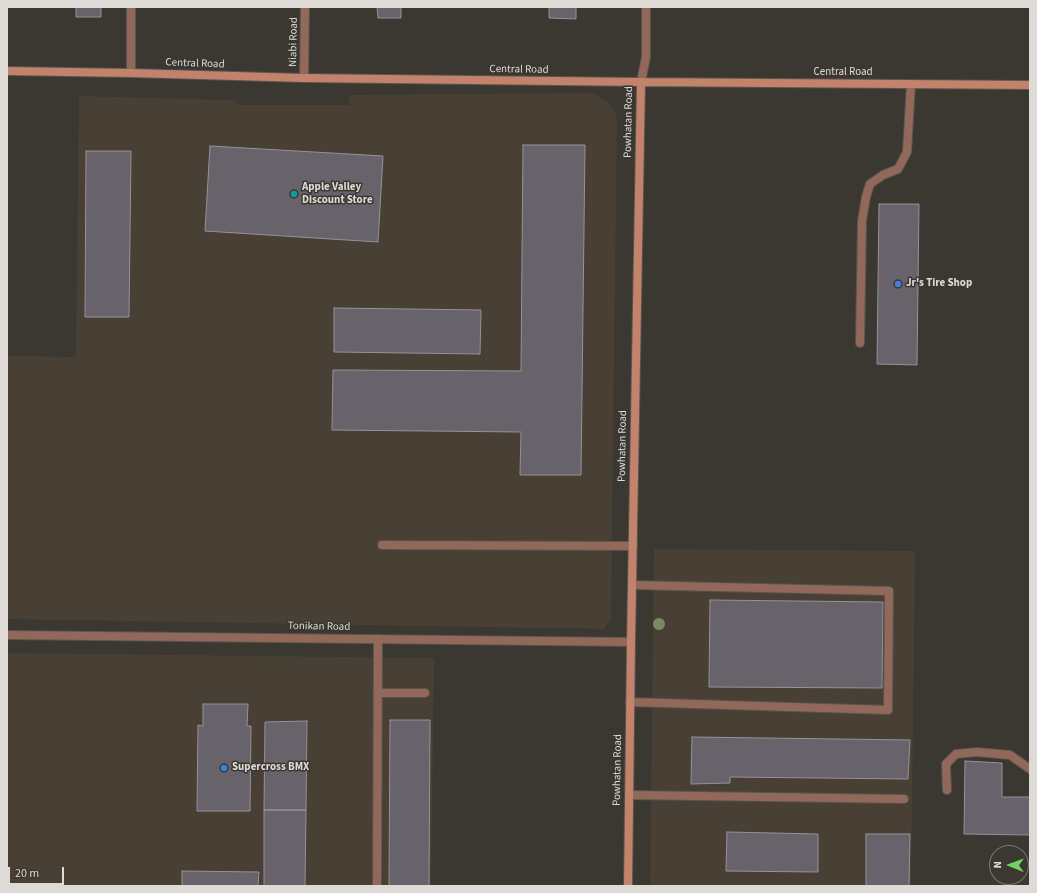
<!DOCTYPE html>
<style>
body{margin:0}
#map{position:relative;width:1037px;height:893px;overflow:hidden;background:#3b3731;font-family:"Source Sans 3",sans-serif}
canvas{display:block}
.frame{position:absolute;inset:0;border:8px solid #dedbd7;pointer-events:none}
.north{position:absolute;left:989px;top:845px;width:40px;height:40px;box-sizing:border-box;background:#3b3731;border:1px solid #7c7973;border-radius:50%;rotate:271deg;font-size:11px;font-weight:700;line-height:16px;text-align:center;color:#dedbd7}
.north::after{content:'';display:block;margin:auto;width:14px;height:18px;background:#71d35e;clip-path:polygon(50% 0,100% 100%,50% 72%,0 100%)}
.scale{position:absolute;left:8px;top:867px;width:56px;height:18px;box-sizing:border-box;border:2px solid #dedbd7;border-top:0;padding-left:5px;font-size:12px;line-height:14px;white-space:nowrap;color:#dedbd7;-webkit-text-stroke:3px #3b3731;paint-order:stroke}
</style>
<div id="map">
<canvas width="1037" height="893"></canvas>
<div class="frame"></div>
<div class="north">N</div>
<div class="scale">20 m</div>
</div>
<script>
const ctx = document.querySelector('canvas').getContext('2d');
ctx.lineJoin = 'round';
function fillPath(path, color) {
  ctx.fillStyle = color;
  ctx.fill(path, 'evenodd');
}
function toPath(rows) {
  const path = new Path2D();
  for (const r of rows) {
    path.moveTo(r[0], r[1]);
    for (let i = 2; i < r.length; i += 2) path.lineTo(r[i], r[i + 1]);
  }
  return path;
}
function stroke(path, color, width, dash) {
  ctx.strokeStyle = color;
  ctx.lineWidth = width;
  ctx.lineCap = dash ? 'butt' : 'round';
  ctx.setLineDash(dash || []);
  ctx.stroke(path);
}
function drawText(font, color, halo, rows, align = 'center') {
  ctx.font = font + ' "Source Sans 3",sans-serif';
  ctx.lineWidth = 3;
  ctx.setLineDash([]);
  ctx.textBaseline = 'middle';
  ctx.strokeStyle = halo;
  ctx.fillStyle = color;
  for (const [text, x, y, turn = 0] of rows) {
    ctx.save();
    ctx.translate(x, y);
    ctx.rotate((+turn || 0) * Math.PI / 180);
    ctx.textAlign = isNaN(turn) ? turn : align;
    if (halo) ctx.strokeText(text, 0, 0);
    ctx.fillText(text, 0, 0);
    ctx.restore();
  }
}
const built = toPath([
 [593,93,608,102,615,111,617,119,611,618,604,629,7,619,7,356,76,357,79,96,233,100,239,105,349,105,349,95],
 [654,549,915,551,911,886,650,886],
 [7,653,434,658,431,886,7,886]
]);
const building = toPath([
 [76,7,101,7,101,17,76,17,76,7],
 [377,7,401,7,401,18,378,18,377,7],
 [549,7,576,7,576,19,549,18,549,7],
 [523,145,585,145,581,475,520,475,521,432,332,430,333,370,521,371,523,145],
 [210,146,383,156,378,242,205,231,210,146],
 [86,151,131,151,129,317,85,317,86,151],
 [879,204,919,204,917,365,877,364,879,204],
 [334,308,481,310,480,354,334,352,334,308],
 [710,600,883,602,882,688,709,687,710,600],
 [203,704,248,704,247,726,251,726,250,811,197,811,198,725,203,726,203,704],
 [390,720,430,720,429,886,389,886,390,720],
 [307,721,306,810,264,810,265,722,307,721],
 [692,737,910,740,908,779,730,777,730,783,691,784,692,737],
 [965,761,1002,763,1002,797,1030,797,1030,835,964,834,965,761],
 [264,810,306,810,305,886,264,886,264,810],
 [727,832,818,834,818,872,726,871,727,832],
 [866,834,910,834,909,886,866,886,866,834],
 [182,871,259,872,258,886,182,886,182,871]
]);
const lane = toPath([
 [131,73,131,7],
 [860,343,862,221,866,197,870,184,883,175,898,169,907,152,911,84],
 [382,545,633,546],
 [378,693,425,693],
 [630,702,888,710,889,591,632,585],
 [947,790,946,764,956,754,977,752,1010,755,1030,769],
 [629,795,904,799],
 [377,886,378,639]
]);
const street = toPath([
 [304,78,305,7],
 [641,82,646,57,646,7],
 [7,635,631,642]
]);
const secondary = toPath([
 [7,71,131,73,304,78,641,82,1030,85],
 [628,886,631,642,641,82]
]);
const trees = [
 [659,624]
];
const markers = [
 [294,194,4,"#0f9aa8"],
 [898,284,4,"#3f7fe0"],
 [224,768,4,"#3f7fe0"]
];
const streetNames = [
 ["Niabi Road",294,42,-89],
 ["Central Road",195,64,2],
 ["Central Road",519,70,1],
 ["Central Road",843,73],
 ["Powhatan Road",629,122,-89],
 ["Powhatan Road",623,446,-89],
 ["Tonikan Road",319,627,1],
 ["Powhatan Road",618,770,-89]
];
const poiNames = [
 ["Apple Valley",302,188],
 ["Discount Store",302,201],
 ["Jr's Tire Shop",906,284],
 ["Supercross BMX",232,768]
];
fillPath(built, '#484034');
fillPath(building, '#68636b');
stroke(building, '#979199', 1);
stroke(lane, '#58554f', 10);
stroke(street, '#58554f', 10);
stroke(secondary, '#58554f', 10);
stroke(lane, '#91685a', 8);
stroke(street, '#91685a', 8);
stroke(secondary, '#c2826b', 8);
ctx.fillStyle = '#7a8b63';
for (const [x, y] of trees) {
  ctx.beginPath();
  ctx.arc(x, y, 6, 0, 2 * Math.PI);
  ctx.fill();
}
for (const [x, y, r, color] of markers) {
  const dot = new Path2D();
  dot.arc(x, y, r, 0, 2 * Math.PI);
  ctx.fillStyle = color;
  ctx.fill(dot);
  stroke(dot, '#3b3731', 1.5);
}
drawText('11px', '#dedbd7', '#3b3731', streetNames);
drawText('bold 11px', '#dedbd7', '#3b3731', poiNames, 'left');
</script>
